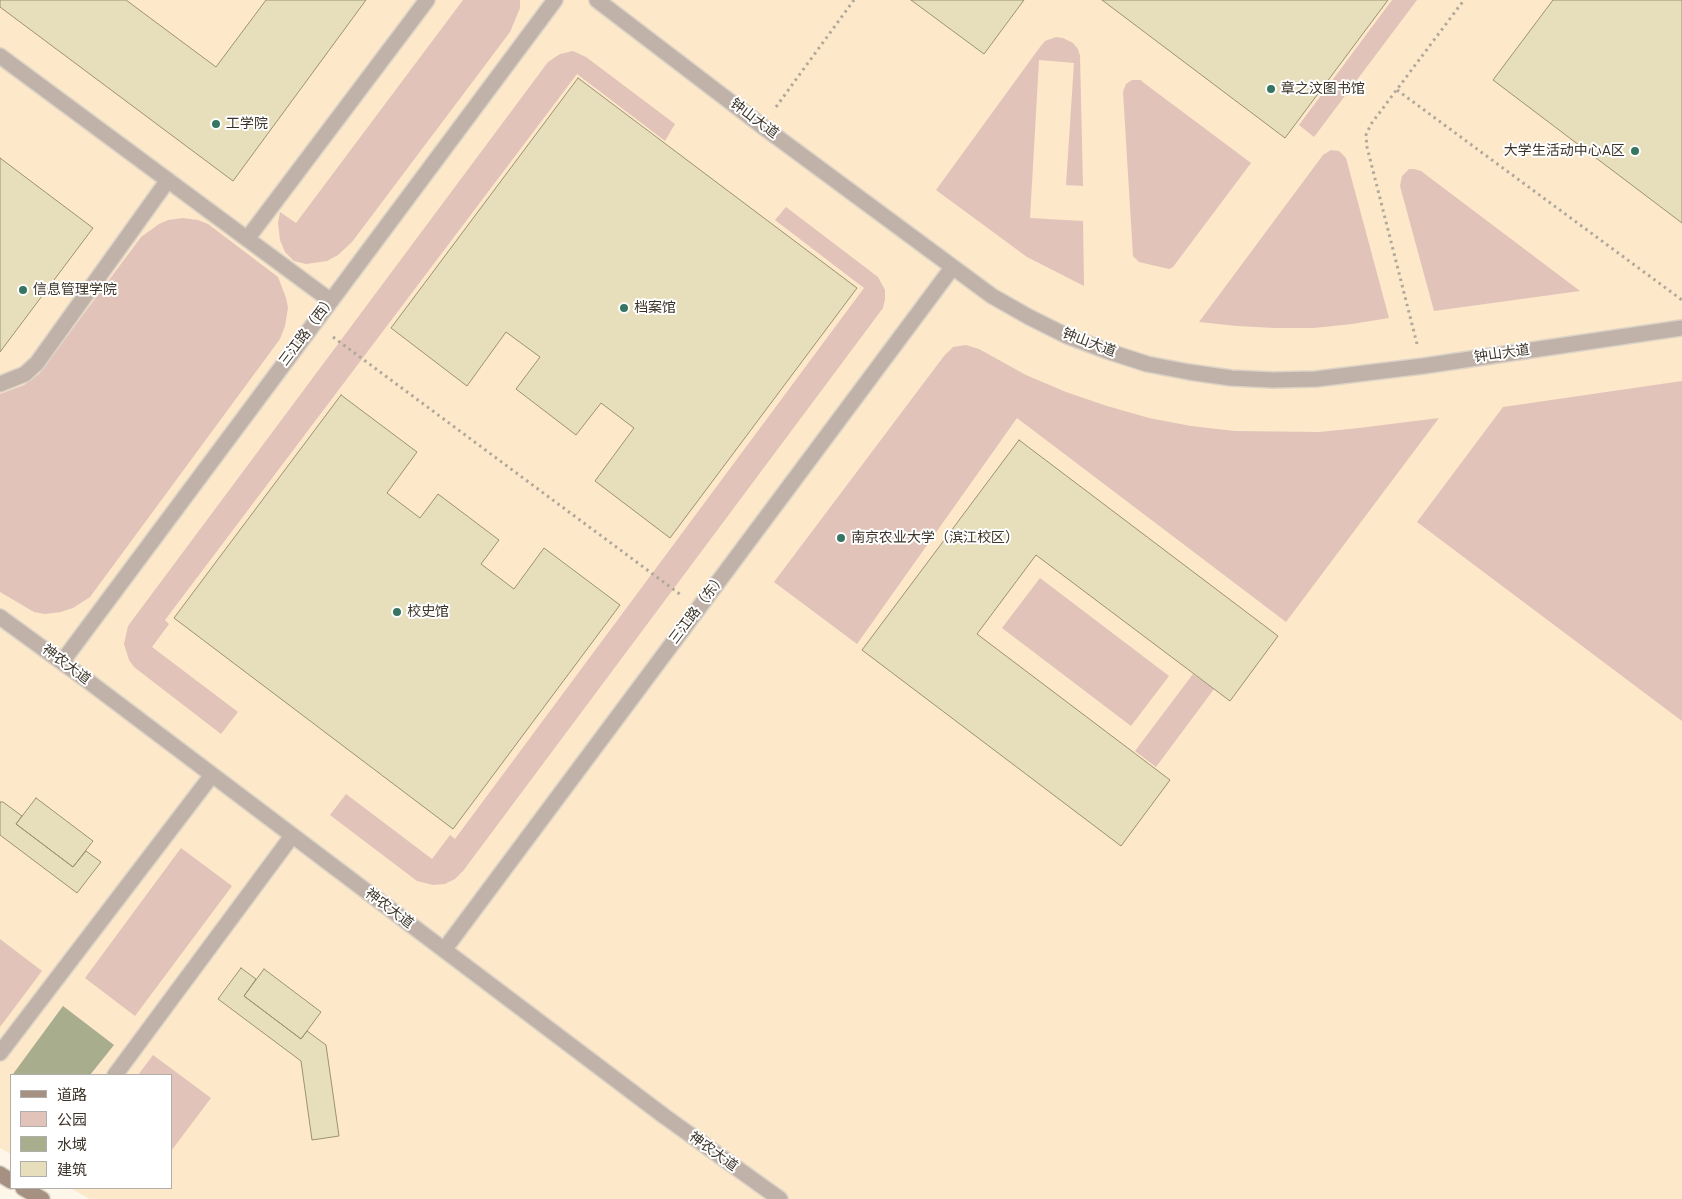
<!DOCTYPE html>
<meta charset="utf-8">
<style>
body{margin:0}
#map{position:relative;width:1682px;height:1199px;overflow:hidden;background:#fef6e9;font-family:"DM Sans","Noto Sans SC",sans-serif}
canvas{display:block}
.legend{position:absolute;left:10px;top:1074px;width:162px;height:115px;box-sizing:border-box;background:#fff;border:1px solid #b1aea9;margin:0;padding:6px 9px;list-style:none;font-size:15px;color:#3c3428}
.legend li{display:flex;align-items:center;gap:10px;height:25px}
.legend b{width:25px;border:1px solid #b1aea9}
</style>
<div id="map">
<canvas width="1682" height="1199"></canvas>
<ul class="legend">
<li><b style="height:6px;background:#a59082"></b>道路</li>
<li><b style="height:14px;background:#e1c3ba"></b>公园</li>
<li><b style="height:14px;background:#a8ad8e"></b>水域</li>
<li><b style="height:14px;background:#e7debb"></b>建筑</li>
</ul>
</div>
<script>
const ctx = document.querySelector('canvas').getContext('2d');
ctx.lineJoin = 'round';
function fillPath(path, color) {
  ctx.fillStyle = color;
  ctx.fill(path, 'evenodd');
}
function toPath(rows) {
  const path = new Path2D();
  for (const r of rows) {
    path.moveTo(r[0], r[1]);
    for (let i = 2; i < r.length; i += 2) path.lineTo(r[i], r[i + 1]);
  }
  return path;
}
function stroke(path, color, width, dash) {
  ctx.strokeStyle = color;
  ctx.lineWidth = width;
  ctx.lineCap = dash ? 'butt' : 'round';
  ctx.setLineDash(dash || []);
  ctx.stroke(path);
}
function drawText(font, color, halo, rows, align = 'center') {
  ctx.font = font + ' "DM Sans","Noto Sans SC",sans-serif';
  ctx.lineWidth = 4;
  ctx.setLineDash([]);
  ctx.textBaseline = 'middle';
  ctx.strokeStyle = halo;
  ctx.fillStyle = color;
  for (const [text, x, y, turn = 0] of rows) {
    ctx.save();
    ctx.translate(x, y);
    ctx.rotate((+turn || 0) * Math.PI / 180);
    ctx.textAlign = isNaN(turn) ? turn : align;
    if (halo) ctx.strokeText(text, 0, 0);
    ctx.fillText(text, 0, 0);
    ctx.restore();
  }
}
const built = toPath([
 [0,0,1682,0,1682,1199,90,1199,70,1188,171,1188,171,1075,11,1075,11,1154,0,1148]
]);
const green = toPath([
 [463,0,520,0,520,8,510,32,352,242,338,255,327,261,306,264,294,261,285,252,280,240,278,223,280,212,296,223],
 [1392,0,1417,0,1314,137,1299,125],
 [1056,37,1063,38,1073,43,1078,49,1080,56,1083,186,1066,185,1074,63,1039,60,1030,218,1083,221,1084,286,1027,257,936,190,1040,47,1045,41],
 [573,51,586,57,675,124,665,141,577,74,165,620,169,624,152,647,238,712,221,734,134,667,129,660,124,644,128,626,548,62,560,54],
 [1132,80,1141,80,1144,83,1251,163,1173,267,1169,269,1139,262,1133,256,1123,92,1126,84],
 [1331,150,1339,151,1346,158,1389,318,1352,324,1314,328,1275,328,1237,326,1199,322,1323,155],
 [1409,169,1414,169,1421,171,1580,291,1434,311,1400,186,1402,176],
 [786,207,878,277,885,290,885,299,883,308,463,871,455,879,445,884,433,885,417,881,330,815,346,794,432,859,450,835,455,839,864,288,775,220],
 [183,218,198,220,208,224,278,277,286,298,288,308,285,326,280,339,90,597,73,608,61,612,45,614,34,612,0,592,0,394,24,385,39,374,141,237,159,224,168,220],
 [966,345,979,349,1026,375,1066,392,1107,406,1149,418,1191,426,1235,431,1319,432,1359,428,1439,418,1286,622,1017,418,857,644,774,582,944,356,953,347],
 [1682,381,1682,721,1417,522,1503,407],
 [1040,578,1169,676,1131,726,1002,628],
 [1193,674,1214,689,1156,767,1135,751],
 [181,848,232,886,135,1016,85,978],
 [0,939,42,971,0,1027],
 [153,1055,211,1098,171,1151,171,1075,138,1075]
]);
const water = toPath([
 [63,1006,114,1045,90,1075,14,1075,13,1074]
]);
const building = toPath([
 [0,0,126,0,216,67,266,0,366,0,233,181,0,7,0,0],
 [911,0,1024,0,984,54,911,0],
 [1102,0,1388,0,1285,138,1102,0],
 [1553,0,1682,0,1682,223,1493,80,1553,0],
 [578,78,857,288,670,538,595,481,634,428,601,403,576,435,516,389,540,357,506,332,467,386,391,328,578,78],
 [0,158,93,228,0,352,0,158],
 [341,395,417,452,387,493,420,518,438,494,499,540,481,564,514,589,544,548,620,605,453,829,174,618,341,395],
 [1019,440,1278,636,1230,701,1036,555,977,634,1170,780,1121,846,862,650,1019,440],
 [36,798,93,841,73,867,16,824,36,798],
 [0,802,3,802,22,816,16,824,73,867,86,851,101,862,77,893,0,835,0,802],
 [241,968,256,979,244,996,301,1039,307,1031,326,1045,339,1136,312,1140,301,1061,218,999,241,968],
 [264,969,321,1012,301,1039,244,996,264,969]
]);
const path = toPath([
 [1397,90,1682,300],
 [776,107,854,0],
 [333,337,681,595],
 [1417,344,1367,147,1366,135,1371,124,1464,0]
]);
const lane = toPath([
 [597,0,762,126,992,296,1029,317,1067,336,1107,351,1147,364,1189,372,1231,378,1273,380,1316,379,1423,366,1682,328],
 [0,56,331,301],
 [247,239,427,0],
 [0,384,25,374,37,363,168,180],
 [0,617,88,681,664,1116,780,1199],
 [62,662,555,0],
 [444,950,952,268],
 [0,1053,212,775],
 [115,1075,292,836]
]);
const secondary = toPath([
 [0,1174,11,1181],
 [23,1188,42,1199]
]);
const markers = [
 [1271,89,5,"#357562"],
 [216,124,5,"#357562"],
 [1635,151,5,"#357562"],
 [23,290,5,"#357562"],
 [624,308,5,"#357562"],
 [841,538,5,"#357562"],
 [397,612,5,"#357562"]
];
const poiNames = [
 ["章之汶图书馆",1281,89],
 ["工学院",226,124],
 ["大学生活动中心A区",1625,151,"right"],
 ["信息管理学院",33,290],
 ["档案馆",634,308],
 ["南京农业大学（滨江校区）",851,538],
 ["校史馆",407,612]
];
const streetNames = [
 ["钟山大道",754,119,37],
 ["三江路（西）",308,331,-53],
 ["钟山大道",1089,343,21],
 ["钟山大道",1502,354,-8],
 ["三江路（东）",698,609,-53],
 ["神农大道",66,665,37],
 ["神农大道",389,909,37],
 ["神农大道",713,1152,36]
];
fillPath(built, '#fde8ca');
fillPath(green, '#e1c3ba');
fillPath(water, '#a8ad8e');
fillPath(building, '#e7debb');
stroke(building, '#9b9372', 1);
stroke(lane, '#dbd3c6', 18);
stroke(secondary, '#dbd3c6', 18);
stroke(path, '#b0a89b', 3, [2.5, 4]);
stroke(lane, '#c0b2a8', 15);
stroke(secondary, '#a59082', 15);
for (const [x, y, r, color] of markers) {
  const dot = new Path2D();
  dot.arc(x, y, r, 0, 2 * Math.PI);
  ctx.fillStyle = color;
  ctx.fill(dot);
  stroke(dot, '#fff', 2);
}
drawText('14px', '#3c3428', '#fff', poiNames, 'left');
drawText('14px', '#3c3428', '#fff', streetNames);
</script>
